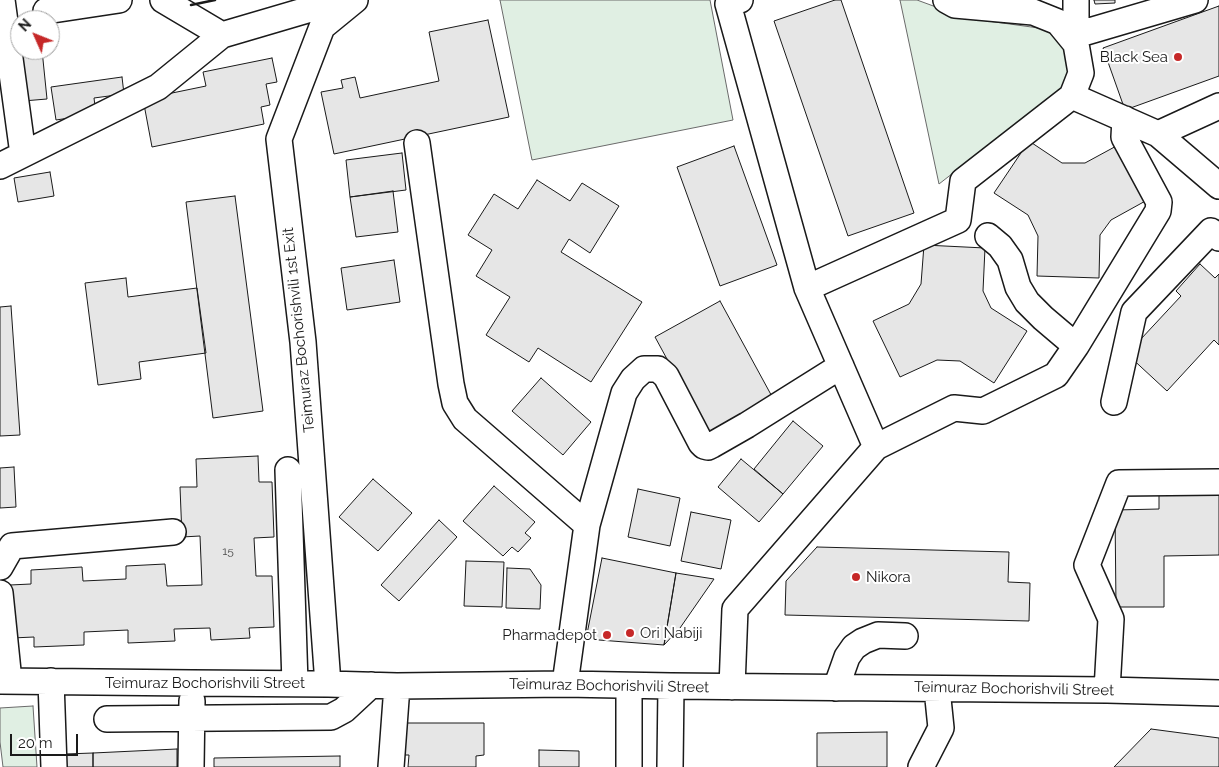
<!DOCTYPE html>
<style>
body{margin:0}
#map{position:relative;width:1219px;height:767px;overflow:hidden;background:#fff;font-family:Raleway,sans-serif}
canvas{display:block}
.north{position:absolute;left:10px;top:10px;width:50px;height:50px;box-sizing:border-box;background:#fff;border:1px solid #a3a3a3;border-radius:50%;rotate:314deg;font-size:14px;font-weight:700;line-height:20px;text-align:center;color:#1a1a1a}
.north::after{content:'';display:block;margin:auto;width:18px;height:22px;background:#c62828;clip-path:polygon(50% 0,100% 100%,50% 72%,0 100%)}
.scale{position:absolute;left:10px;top:734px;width:68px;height:22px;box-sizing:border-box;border:2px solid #1a1a1a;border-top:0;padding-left:6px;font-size:15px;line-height:18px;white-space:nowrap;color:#1a1a1a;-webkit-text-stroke:4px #fff;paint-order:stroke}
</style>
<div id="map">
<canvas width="1219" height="767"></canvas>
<div class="north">N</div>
<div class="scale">20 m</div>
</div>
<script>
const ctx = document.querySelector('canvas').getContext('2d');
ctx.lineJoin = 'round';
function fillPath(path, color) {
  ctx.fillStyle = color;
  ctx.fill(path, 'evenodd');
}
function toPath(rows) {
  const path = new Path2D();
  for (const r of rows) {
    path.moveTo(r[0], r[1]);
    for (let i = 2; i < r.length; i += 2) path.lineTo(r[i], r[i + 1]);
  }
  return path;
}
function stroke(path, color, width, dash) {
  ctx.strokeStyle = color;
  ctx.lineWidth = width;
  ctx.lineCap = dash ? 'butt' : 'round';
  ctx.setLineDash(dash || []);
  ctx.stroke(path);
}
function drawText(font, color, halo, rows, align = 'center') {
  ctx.font = font + ' Raleway,sans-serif';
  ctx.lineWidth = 4;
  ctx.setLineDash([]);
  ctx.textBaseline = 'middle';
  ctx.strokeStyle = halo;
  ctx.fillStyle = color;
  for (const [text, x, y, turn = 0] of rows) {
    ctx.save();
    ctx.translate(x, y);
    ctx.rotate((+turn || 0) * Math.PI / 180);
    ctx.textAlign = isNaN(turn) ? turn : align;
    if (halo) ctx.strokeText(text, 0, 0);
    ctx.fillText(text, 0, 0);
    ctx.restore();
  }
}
const green = toPath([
 [500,0,710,0,733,120,532,160,500,0],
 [900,0,917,0,966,18,1046,29,1064,48,1070,70,1063,87,939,184,900,0],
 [33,706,37,767,3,767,0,742,0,708,33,706]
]);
const building = toPath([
 [835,0,841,0,914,213,848,236,774,21,835,0],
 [1094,0,1115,0,1115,3,1095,4,1094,0],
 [1219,6,1219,76,1125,110,1103,48,1219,6],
 [488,20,509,117,334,154,321,92,343,88,341,80,355,77,360,98,439,81,429,32,488,20],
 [17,33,20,33,20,50,42,50,47,99,23,101,17,33],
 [272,58,277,82,266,84,270,105,261,107,264,124,152,147,143,99,206,86,203,72,272,58],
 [122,77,124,94,94,98,96,114,56,120,51,87,122,77],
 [1029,141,1062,163,1085,163,1120,144,1149,199,1111,220,1100,235,1099,278,1037,276,1038,236,1028,215,994,193,1029,141],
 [734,146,777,265,720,286,677,167,734,146],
 [402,153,406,190,350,197,346,160,402,153],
 [50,172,54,196,18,202,14,178,50,172],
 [537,180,570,201,582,183,619,206,590,253,569,239,561,252,642,302,591,382,538,348,529,362,486,335,510,297,476,276,492,250,468,235,494,194,518,209,537,180],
 [393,191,398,232,356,237,350,197,393,191],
 [235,196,263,411,213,418,186,202,235,196],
 [924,245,985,248,983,291,991,308,1027,331,994,383,960,361,937,360,900,377,873,321,909,304,921,284,924,245],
 [394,260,400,302,347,310,341,268,394,260],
 [1200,264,1215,278,1219,274,1219,345,1214,340,1167,391,1127,354,1181,296,1176,291,1200,264],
 [126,278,128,297,197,288,206,353,139,362,141,379,98,385,85,283,126,278],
 [720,301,775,402,710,438,655,337,720,301],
 [11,306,20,435,0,436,0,307,11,306],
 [541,378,591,422,563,455,512,411,541,378],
 [793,421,823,446,783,494,754,469,793,421],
 [258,456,259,482,272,482,274,537,254,538,256,576,272,576,274,627,249,628,250,638,211,640,210,628,174,629,175,641,128,643,128,630,84,632,84,645,34,647,34,637,12,638,10,585,31,584,31,570,82,567,83,581,126,579,126,566,165,564,167,586,202,585,200,536,182,537,180,487,197,487,196,459,258,456],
 [741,459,783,494,759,522,718,487,741,459],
 [14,467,16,507,0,508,0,468,14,467],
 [373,479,412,513,378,551,339,517,373,479],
 [494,486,535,522,525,533,531,538,518,552,512,547,503,556,463,521,494,486],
 [638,489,680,498,670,546,628,537,638,489],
 [1159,491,1219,491,1219,555,1164,556,1164,607,1116,607,1115,510,1159,509,1159,491],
 [691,512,731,520,721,569,681,561,691,512],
 [439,520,457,537,399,601,381,585,439,520],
 [817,547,1009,552,1008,582,1030,583,1029,621,785,615,786,581,817,547],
 [602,558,676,573,664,645,586,639,602,558],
 [466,561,504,562,502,607,464,606,466,561],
 [507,568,530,569,541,585,540,609,506,608,507,568],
 [676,573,714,579,680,628,664,645,676,573],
 [400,723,484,723,484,755,476,756,476,767,408,767,409,755,400,755,400,723],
 [1151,729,1219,738,1219,767,1114,767,1151,729],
 [887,732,887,767,817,767,817,733,887,732],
 [177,749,177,767,93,767,93,753,177,749],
 [539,750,579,751,579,767,539,767,539,750],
 [93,753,93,767,65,767,65,754,93,753],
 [340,756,340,767,214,767,214,758,340,756]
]);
const minor = toPath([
 [2,0,23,154],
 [163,0,222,35],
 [1076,0,1076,44],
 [46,11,119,0],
 [1076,35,1195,0],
 [1072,96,1158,134,1219,186],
 [1158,134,1219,106],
 [417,143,451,384,455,403,465,419,587,525],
 [0,166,158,87,222,35,341,0],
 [988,236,1000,246,1010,260,1018,287,1027,302,1043,318,1076,346],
 [807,288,958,220,963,181,1072,96,1081,73,1076,44,1058,22,1033,12,955,5,946,0],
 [1114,402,1134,312,1211,231,1219,238],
 [876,447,954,408,983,411,1056,375,1076,346,1158,211,1159,202,1124,137,1125,119],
 [288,470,295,683],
 [0,567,12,546,173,532],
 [0,593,9,681],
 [0,681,192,683,328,684,397,686,565,684,671,686,1107,690,1219,693],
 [51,681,54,767],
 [328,684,303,342,279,139,322,27,355,0],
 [565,684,587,525,624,393,633,379,644,369,658,369,666,376,701,443,704,446,708,447,712,445,747,425,841,366],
 [629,686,629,767],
 [732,687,735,609,876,447,807,288,728,4,740,0],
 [836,688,847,657,854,647,863,641,878,635,905,636],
 [1107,690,1111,619,1087,565,1119,483,1219,482],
 [107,719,331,717,344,710,371,685],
 [191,767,192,701],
 [391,767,397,686],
 [670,767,671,686],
 [921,767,941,728,937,689]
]);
const wall = toPath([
 [191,5,215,0]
]);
const markers = [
 [1178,57,5,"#c62828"],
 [856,577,5,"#c62828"],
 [630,633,5,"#c62828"],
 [607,635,5,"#c62828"]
];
const numberNames = [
 ["15",228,551]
];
const poiNames = [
 ["Black Sea",1168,57],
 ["Nikora",866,577,"left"],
 ["Ori Nabiji",640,633,"left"],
 ["Pharmadepot",597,635]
];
const streetNames = [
 ["Teimuraz Bochorishvili 1st Exit",299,330,-96],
 ["Teimuraz Bochorishvili Street",205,683],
 ["Teimuraz Bochorishvili Street",609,686,1],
 ["Teimuraz Bochorishvili Street",1014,689,1]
];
fillPath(green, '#e0efe3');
stroke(green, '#6a6a6a', 1);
fillPath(building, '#e6e6e6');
stroke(building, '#1a1a1a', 1);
stroke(minor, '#1a1a1a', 28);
stroke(minor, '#fff', 25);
stroke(wall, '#1a1a1a', 2.5);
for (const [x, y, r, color] of markers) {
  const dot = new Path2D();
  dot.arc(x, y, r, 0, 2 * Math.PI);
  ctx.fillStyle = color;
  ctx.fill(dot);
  stroke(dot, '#fff', 2);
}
drawText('12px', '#4d4d4d', null, numberNames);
drawText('15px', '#1a1a1a', '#fff', poiNames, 'right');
drawText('15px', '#1a1a1a', '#fff', streetNames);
</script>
